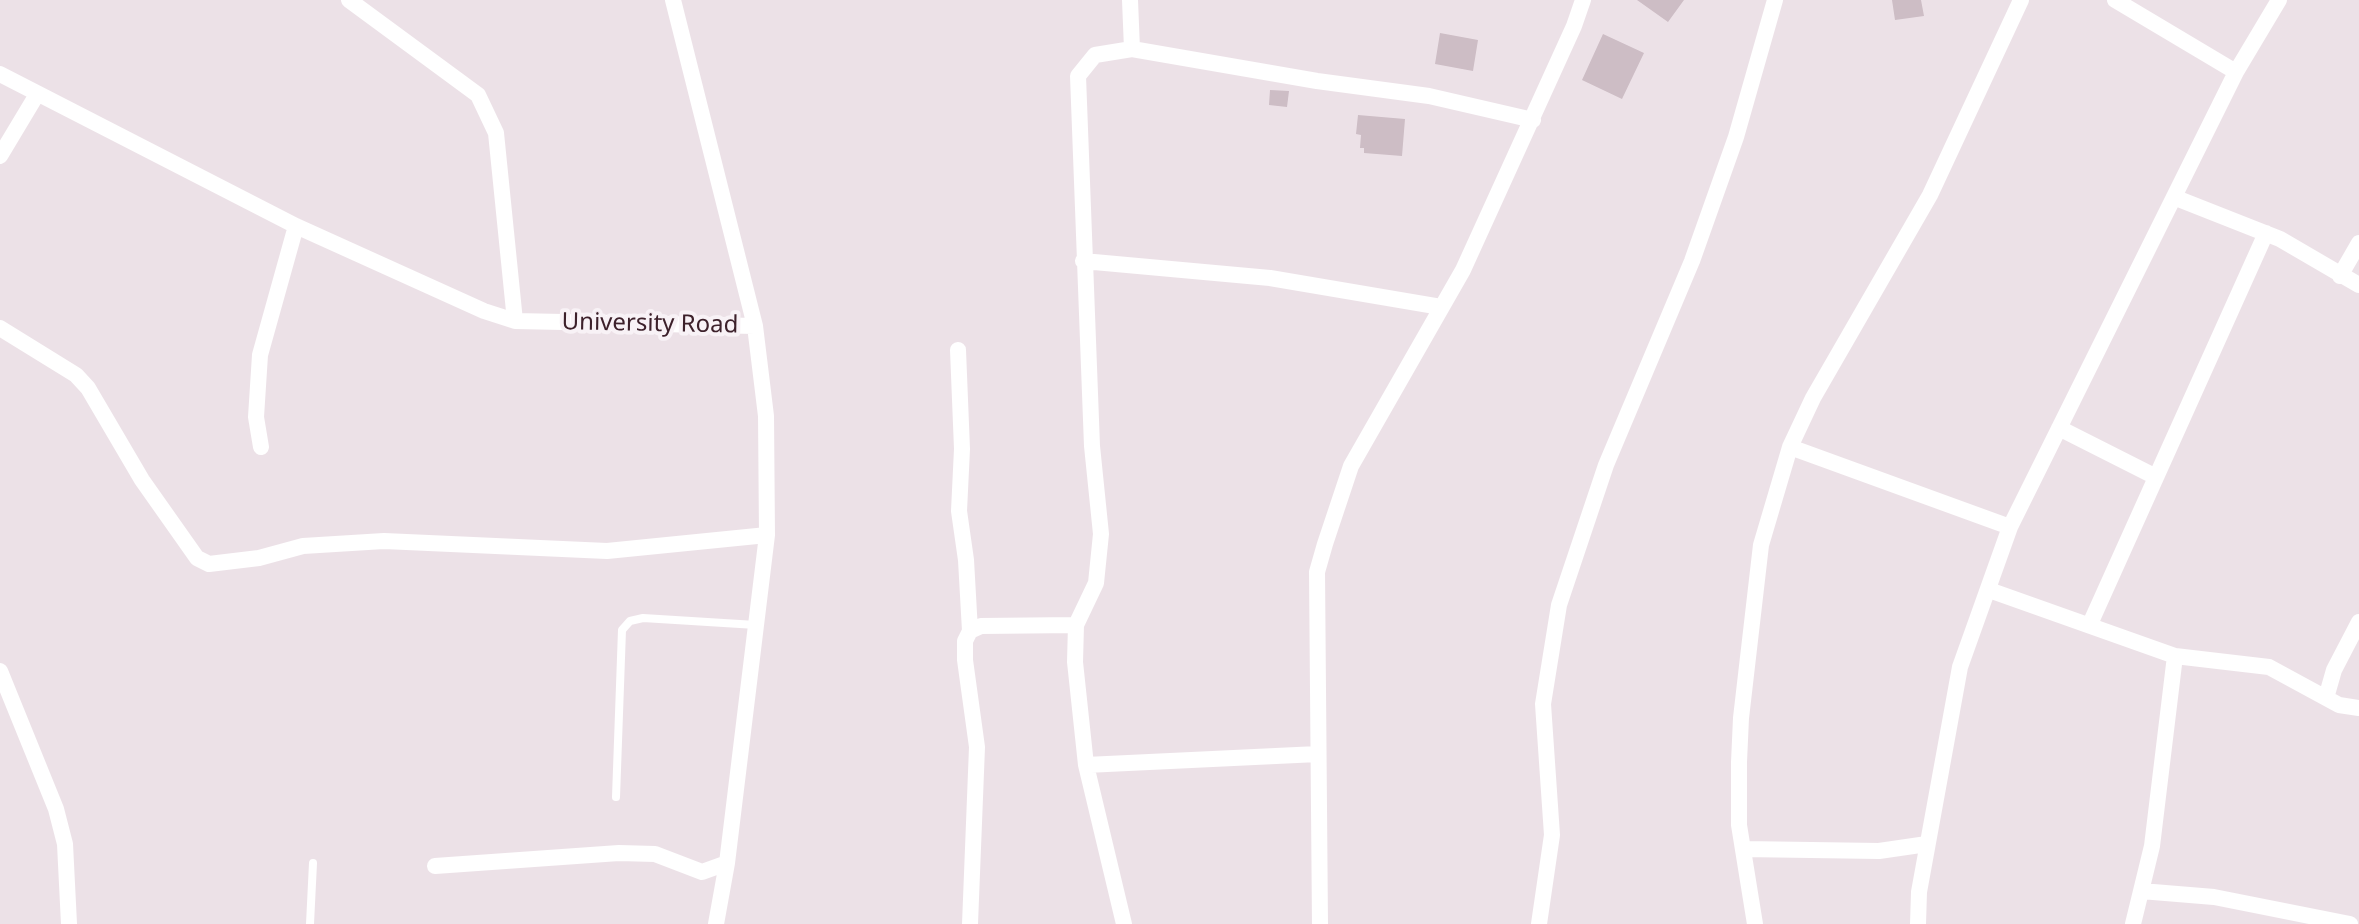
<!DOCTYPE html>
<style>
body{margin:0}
canvas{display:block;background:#ece1e7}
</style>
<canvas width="2359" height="924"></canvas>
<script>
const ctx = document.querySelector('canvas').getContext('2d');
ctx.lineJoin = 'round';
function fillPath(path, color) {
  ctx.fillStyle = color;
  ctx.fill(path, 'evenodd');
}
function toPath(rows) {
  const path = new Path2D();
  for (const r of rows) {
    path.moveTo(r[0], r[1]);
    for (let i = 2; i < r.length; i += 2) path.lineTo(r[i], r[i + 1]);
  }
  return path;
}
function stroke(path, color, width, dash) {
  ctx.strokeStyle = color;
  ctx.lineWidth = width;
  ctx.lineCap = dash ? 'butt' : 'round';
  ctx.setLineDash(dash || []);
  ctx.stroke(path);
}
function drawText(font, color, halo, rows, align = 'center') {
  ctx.font = font + ' "Noto Sans",sans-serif';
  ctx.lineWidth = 8;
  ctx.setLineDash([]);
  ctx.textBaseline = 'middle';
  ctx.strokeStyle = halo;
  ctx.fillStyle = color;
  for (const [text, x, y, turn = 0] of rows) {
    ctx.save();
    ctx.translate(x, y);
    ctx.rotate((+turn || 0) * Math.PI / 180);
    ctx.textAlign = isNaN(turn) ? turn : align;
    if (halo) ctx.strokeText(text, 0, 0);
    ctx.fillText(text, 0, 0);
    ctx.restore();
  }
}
const building = toPath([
 [1637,0,1684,0,1668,22],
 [1892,0,1921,0,1924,16,1895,20],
 [1440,33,1478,40,1473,71,1435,64],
 [1603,34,1644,53,1622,99,1582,80],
 [1270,90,1289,91,1287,107,1269,105],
 [1358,115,1405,119,1402,156,1364,153,1364,148,1360,148,1361,135,1356,134]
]);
const service = toPath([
 [616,797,622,630,630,621,643,618,756,625],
 [310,924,313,863]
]);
const minor = toPath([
 [349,0,478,95,496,133,515,321],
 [673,0,755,326],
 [1130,0,1132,49],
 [2115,0,2236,72],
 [0,74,296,226,484,311,515,321,755,326,766,416,767,535,727,863,716,924],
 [0,156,36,96],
 [2176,198,2280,239,2359,285],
 [1083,261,1270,278,1441,307],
 [2340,276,2359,243],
 [0,328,76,375,88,388,142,480,197,558,209,564,259,558,303,546,384,541,607,551,767,535],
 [958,350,962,449,959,511,966,560,970,631,965,641,965,660,977,747,970,924],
 [2059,428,2154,476],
 [261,447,256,417,260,355,296,226],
 [1790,447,2010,527],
 [1989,590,2175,656,2269,667,2339,705,2359,708],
 [2090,624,2266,233],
 [970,631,981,626,1076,625],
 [0,671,56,809,65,844,69,924],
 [2326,698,2334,670,2359,622],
 [1086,765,1318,754],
 [1743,849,1879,851,1927,844],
 [435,866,619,853,655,854,702,872,727,863],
 [2141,891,2214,897,2350,924],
 [1124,924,1086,765,1075,662,1076,625,1096,583,1101,534,1092,446,1078,76,1095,55,1132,49,1317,81,1429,96,1533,120],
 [1320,924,1317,572,1325,544,1351,466,1463,270,1574,26,1583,0],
 [1539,924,1552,835,1543,704,1559,605,1606,465,1692,261,1736,137,1775,0],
 [1755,924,1739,825,1739,762,1741,718,1761,545,1790,447,1813,398,1930,195,2021,0],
 [1918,924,1919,892,1960,667,2010,527,2236,72,2279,0],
 [2133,924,2152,846,2175,656]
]);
const streetNames = [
 ["University Road",650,324,1]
];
fillPath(building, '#cdbdc5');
stroke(service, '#fff', 8);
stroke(minor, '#fff', 16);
drawText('24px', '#3d212b', '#f8f2f6', streetNames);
</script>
